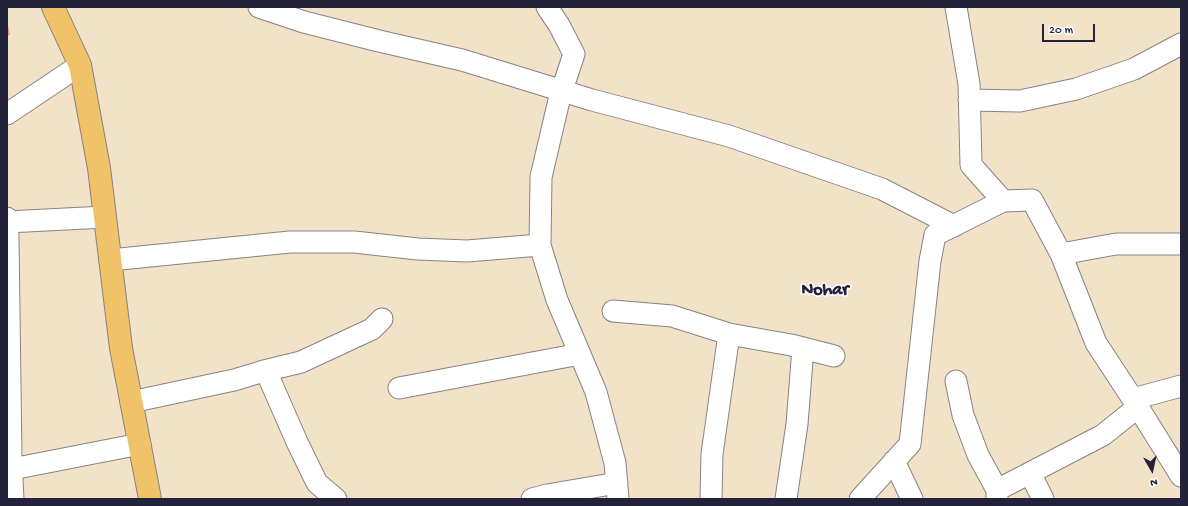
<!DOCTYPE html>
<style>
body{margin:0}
#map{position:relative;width:1188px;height:506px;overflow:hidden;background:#f2e3c8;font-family:"Gochi Hand",sans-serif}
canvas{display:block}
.frame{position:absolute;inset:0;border:8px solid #22223b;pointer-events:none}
.north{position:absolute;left:1132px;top:450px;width:40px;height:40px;-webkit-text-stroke:3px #fff;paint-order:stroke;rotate:171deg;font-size:11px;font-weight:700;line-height:16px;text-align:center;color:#22223b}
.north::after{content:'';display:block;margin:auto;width:14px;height:18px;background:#22223b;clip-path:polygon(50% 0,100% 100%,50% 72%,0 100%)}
.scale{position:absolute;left:1042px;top:24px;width:53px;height:18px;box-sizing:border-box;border:2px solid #22223b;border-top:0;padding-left:5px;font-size:12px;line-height:14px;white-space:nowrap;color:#22223b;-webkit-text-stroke:3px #fff;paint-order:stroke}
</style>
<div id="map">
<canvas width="1188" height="506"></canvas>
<div class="frame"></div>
<div class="north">N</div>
<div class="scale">20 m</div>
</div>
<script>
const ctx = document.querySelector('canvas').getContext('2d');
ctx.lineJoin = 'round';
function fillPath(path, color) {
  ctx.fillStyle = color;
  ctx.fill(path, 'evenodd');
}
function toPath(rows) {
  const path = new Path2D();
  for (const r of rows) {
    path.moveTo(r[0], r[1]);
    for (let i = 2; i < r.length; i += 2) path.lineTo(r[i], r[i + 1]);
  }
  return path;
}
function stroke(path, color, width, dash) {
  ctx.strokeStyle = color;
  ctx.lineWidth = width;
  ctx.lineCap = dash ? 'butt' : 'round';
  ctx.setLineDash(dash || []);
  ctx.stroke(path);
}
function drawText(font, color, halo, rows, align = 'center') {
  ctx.font = font + ' "Gochi Hand",sans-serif';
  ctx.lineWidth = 3;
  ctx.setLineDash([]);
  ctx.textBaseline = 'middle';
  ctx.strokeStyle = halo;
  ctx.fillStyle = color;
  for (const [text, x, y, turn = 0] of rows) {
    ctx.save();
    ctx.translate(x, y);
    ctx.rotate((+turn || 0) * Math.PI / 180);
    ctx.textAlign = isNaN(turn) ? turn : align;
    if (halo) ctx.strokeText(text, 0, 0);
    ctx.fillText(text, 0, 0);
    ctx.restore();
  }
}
const building = toPath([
 [7,20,10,35,7,36]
]);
const minor = toPath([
 [259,7,304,22,379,41,462,60,592,100,729,136,882,189,954,226],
 [547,7,559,25,574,54,560,96,541,177,540,245,557,300,596,392,615,463,618,499],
 [956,7,969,84,971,165,1003,201,1032,200,1061,254,1096,343,1138,407,1181,476],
 [969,100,1020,101,1076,89,1134,69,1181,44],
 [7,114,80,65],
 [7,218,8,238,11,458,13,499],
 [7,222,105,217],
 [1061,254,1116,244,1181,244],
 [110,260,290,242,354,242,418,249,467,251,540,245],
 [613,311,672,316,729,334,791,345,834,356],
 [264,371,269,378,297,442,317,483,336,499],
 [956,381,963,415,978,455,997,490,997,499],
 [399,388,580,354],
 [1133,399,1181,386],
 [131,402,234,380,264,371,301,362,372,329,382,319],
 [894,461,912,499],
 [12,469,140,444],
 [1030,473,1043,499],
 [997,490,1103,435,1138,407],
 [532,499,547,495,617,483],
 [711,499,712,454,729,334],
 [786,499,797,424,803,348],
 [860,499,910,444,930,261,935,235,1003,201]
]);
const trunk = toPath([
 [53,7,80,65,99,168,121,348,150,499]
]);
const districtNames = [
 ["Nohar",825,291]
];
fillPath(building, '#e3a095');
stroke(minor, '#8a8282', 23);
stroke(trunk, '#8a8282', 24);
stroke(minor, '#fff', 21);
stroke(trunk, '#f1c369', 22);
drawText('bold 18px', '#22223b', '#fff', districtNames);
</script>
